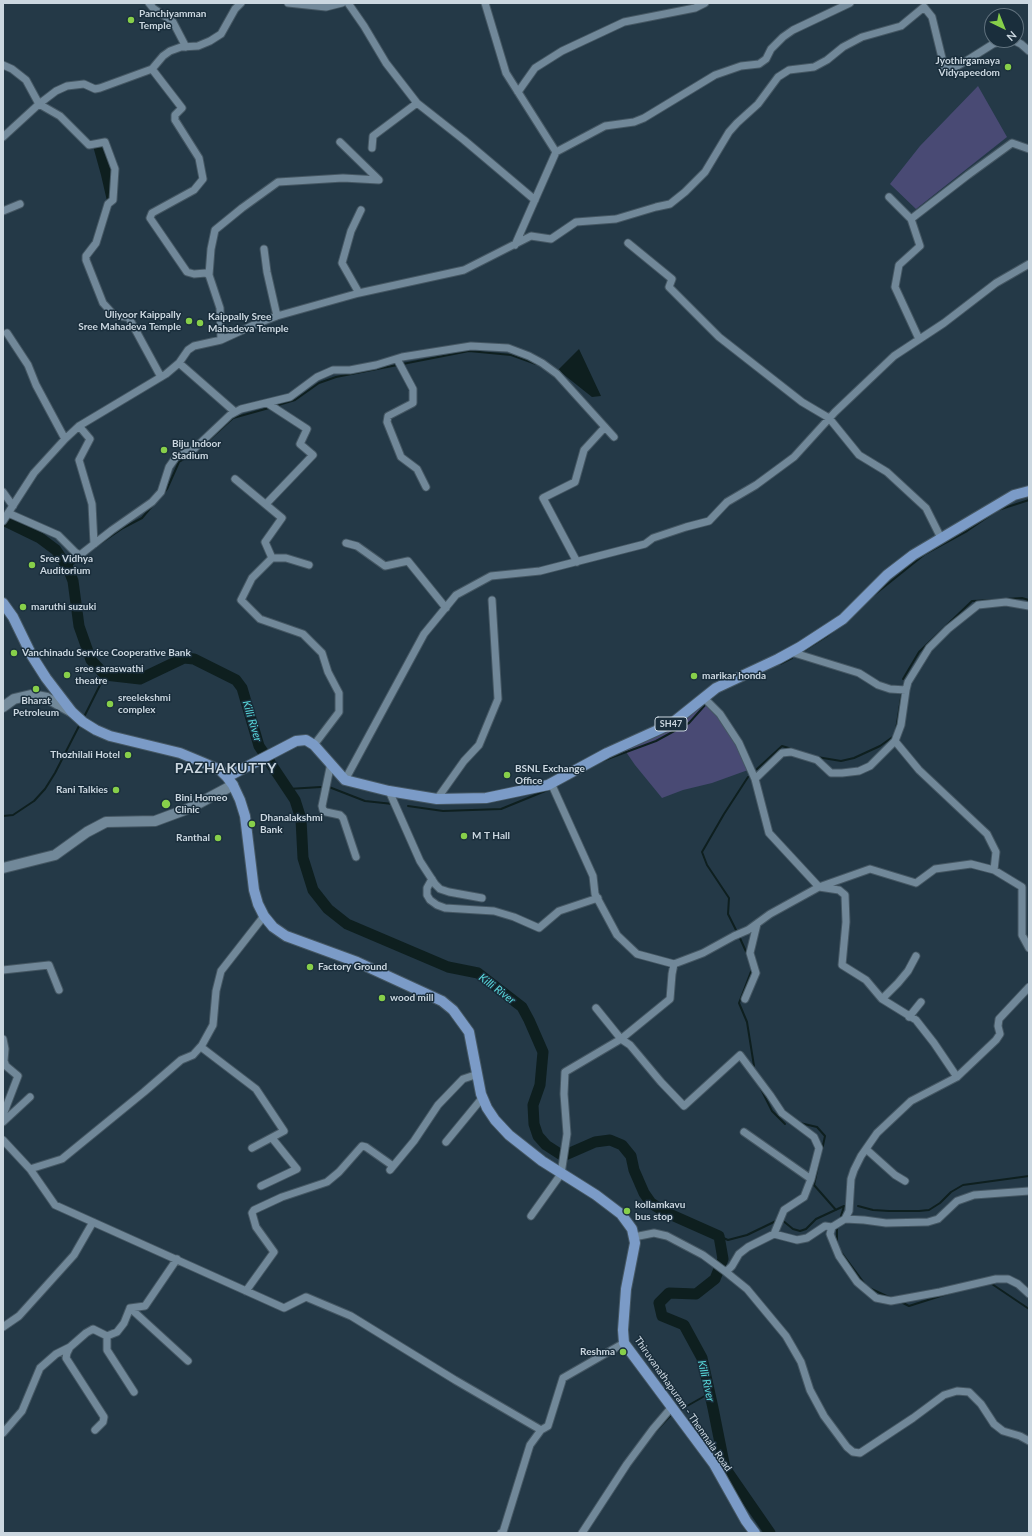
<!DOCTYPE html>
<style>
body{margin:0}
#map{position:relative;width:1032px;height:1536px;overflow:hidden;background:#243947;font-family:Lato,sans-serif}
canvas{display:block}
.frame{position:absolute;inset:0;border:4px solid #cbd7e0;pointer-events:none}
.north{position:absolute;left:984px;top:8px;width:40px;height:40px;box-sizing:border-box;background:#1a2e3c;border:1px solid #61727e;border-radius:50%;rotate:137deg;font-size:11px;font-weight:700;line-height:16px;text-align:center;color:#cbd7e0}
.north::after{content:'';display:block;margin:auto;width:14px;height:18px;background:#87cf4a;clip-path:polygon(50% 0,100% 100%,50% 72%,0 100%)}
</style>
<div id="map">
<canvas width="1032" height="1536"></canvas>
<div class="frame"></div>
<div class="north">N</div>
</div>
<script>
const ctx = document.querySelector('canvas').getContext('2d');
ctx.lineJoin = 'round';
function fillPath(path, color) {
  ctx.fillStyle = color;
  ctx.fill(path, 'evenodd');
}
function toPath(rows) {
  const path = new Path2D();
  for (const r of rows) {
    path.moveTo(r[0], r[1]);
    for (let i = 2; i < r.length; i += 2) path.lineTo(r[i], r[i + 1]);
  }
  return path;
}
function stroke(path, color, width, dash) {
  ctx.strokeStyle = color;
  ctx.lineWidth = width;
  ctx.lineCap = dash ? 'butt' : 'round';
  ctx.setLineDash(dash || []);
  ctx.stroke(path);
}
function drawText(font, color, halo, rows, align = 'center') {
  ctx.font = font + ' Lato,sans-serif';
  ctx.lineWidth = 3;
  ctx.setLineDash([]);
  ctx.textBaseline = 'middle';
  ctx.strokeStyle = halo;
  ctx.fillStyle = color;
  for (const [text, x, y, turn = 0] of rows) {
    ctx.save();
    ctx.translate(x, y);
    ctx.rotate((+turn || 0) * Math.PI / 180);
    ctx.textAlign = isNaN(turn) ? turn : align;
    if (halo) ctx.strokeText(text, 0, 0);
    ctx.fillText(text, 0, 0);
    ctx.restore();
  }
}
const green = toPath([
 [978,86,1007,137,916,209,890,184,920,146],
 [705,695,733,737,748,770,712,783,683,790,662,798,635,765,624,749,658,728]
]);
const water = toPath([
 [103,145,113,169,111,200,107,201,101,175,93,146],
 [579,349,601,396,592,397,558,370]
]);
const stream = toPath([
 [275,406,295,400,319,383,336,377,469,351,511,355,536,364],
 [198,450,233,418,269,408],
 [163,494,167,489,179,462,194,453],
 [98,545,123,528,142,518,153,505],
 [68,568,81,557],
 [874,595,925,554,967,531,998,510,1029,500],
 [1006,599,1022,598,1029,600],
 [805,650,827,636,833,631],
 [780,664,792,658],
 [903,679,919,652,972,601,996,600],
 [85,715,105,675],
 [896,730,902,692],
 [817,757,841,761,854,758,880,746,894,736],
 [602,761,656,741,689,723,706,704],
 [757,769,782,746,792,749],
 [329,787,365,801,393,804],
 [288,789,321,787],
 [408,806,443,811,501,809,550,789],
 [3,816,13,815,34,801,45,789,55,773,79,726],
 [737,932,728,914,729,898,707,865,702,852,724,814,748,777],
 [739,936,748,956],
 [752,969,739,1003,747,1022,754,1066],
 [760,1087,772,1111,785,1124],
 [800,1123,817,1127,825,1136,822,1150],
 [820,1156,814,1185,836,1210],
 [858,1206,873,1210,889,1211,919,1211,929,1210,940,1203,951,1192,963,1185,1029,1176],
 [841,1216,844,1206],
 [782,1220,793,1229,800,1231,806,1229,816,1219,844,1206,848,1206],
 [837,1228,837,1245],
 [719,1236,728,1240,747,1235,776,1221],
 [841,1252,867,1287,891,1298],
 [989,1282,1029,1309],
 [901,1302,909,1306,950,1293],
 [680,1410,710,1393],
 [656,1431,670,1416]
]);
const river = toPath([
 [3,520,40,538,56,550,68,568,73,581,79,626,91,660,105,675,140,679,184,658,194,659,236,680,242,688,259,746,295,800,301,819,303,858,313,890,328,909,347,924,448,967,478,973,522,1007,529,1020,543,1052,540,1085,533,1105,534,1124,538,1136,546,1145,563,1156,595,1142,610,1140,622,1145,631,1156,634,1170,644,1193,651,1203,665,1212,719,1236,723,1259,715,1279,696,1294,669,1293,659,1303,662,1316,684,1325,702,1358,713,1408,725,1468,770,1533]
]);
const street = toPath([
 [149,3,153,8,173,22,186,47],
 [288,3,326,7,342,3],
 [348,3,364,26,386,63,417,103,464,140,535,200],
 [485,3,506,73,556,152,515,245],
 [3,65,12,69,26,80,39,104,60,116,89,145,105,142,115,169,113,200,108,204,96,243,86,256,86,260,103,303,114,315,117,316,126,317,129,318,161,377],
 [152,69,163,56,170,51,181,47,198,46,210,41,221,34,235,9,241,3],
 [518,92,535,68,562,51,624,22,695,8,705,3],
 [3,137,39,104,56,91,67,86,84,84,95,89,100,88,152,69,182,108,175,115,175,120,199,158,203,179,194,190,152,213,150,218,187,272,194,274,206,273,209,275,220,308,221,340],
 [372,148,373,136,417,103],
 [556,152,605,126,634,122,644,118,715,75,741,66,759,64,766,59,771,49,783,37,793,30,850,3],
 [889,197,911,219,968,175,1012,143,1029,149],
 [3,211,20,204],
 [911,219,920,246,899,265,895,287,919,339],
 [628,243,672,279,669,287,719,337,802,402,829,418,859,455,887,472,926,508,941,538],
 [264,249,267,272,277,316],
 [209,275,211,249,215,230,242,208,278,182,343,178,379,180,340,142],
 [359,293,342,263,351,231,361,210],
 [7,333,28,365,36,385,65,439],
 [397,359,413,389,413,403,388,416,387,422,401,457,417,469,426,487],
 [179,363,235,412],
 [79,426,90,439,79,460,92,504,94,544],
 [235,479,282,518,265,542,272,558,252,578,241,600,260,619,303,634,322,653,328,672,339,693,339,712,314,745],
 [3,492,13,506],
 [266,504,313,455,300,444,307,429,267,403],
 [8,513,58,535,75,552,80,555,112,530,152,502,161,492,169,467,176,457,194,449,230,415,241,409,290,397,317,377,333,370,350,370,376,365,402,357,471,346,508,348,529,356,542,363,557,374,614,437],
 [3,521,34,473,65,439,79,426,166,374,179,363,188,350,194,346,221,340,256,324,277,316,359,293,464,270,531,236,551,239,576,222,616,219,656,207,670,204,685,192,705,172,729,132,737,123,758,104,778,77,789,70,814,67,827,60,843,47,862,37,901,26,924,7,932,17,944,66,946,69,952,69,966,61,993,44,1005,40,1015,41,1021,44,1029,51],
 [346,543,357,546,385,566,408,561,446,608],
 [272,558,286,558,309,565],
 [577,562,543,498,575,482,584,450,605,427],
 [791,652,859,673,878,685,890,689,906,690,908,682,929,648,948,629,978,605,1006,602,1029,606],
 [906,690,901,725,895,741,919,770,987,834,996,852,994,870],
 [703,697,720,714,739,743,755,779,769,833,819,887,839,890,845,895,846,922,842,965,866,980,882,999],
 [331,763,322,806,323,810,326,812,340,815,343,818,356,857],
 [755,779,782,753,791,752,817,760,831,773,842,773,859,771,870,766,895,741],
 [345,780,424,634,456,595,491,576,540,571,645,544,653,538,686,527,709,521,727,502,756,485,794,457,835,412,894,356,944,323,996,283,1029,264],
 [551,783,593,876,595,894,617,935,637,954,674,964,703,953,734,936,748,930,770,914,819,887,870,869,916,883,935,869,971,864,994,870,1022,887,1022,935,1029,948],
 [389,791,420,861,435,884,440,889,449,892,482,898],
 [437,799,464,761,479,745,498,699,492,600],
 [432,879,427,888,427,895,430,900,437,905,445,908,494,911,514,917,539,928,559,911,598,898],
 [916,956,908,971,898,983,882,999,916,1020,934,1043,957,1077],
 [3,970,49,965,59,990],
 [1029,987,999,1019,998,1026,1000,1034,996,1040,957,1077,911,1101,877,1133,861,1156,854,1170,851,1179,849,1211,845,1219,832,1227,830,1234,839,1256,857,1282,876,1298,891,1301,940,1292,996,1279,1008,1279,1018,1284,1029,1294],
 [745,999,756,973,750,953,757,924],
 [596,1008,621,1039,630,1045,661,1082,684,1106,740,1055,770,1095,782,1113,814,1137,819,1148,811,1179,804,1197,784,1210,774,1234],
 [909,1017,921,1002],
 [3,1039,5,1049,4,1061,6,1066,18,1076,3,1115],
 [201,1047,256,1089,284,1131,252,1148],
 [3,1122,30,1097],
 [744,1132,811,1179],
 [3,1140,30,1169,55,1205,284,1308,306,1297,351,1316,455,1380,541,1430,548,1426,563,1378,624,1343],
 [446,1142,483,1097],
 [866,1149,895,1175,905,1181],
 [30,1169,62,1159,144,1092,181,1060,193,1055,202,1045,213,1025,216,991,221,971,264,916],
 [390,1170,414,1141,438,1105,463,1079,478,1074],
 [261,1186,297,1169,272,1138],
 [531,1216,561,1174,567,1134,564,1094,565,1072,621,1039,670,999,672,974,674,964],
 [845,1219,864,1220,886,1223,928,1222,938,1219,957,1201,974,1195,1029,1191],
 [634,1237,654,1233,667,1236,703,1255,726,1272,732,1266,739,1254,748,1247,774,1234,797,1240,807,1238,825,1226,832,1227],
 [177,1259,145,1306,130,1308,188,1361],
 [726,1272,747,1289,786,1336,801,1362,810,1390,824,1416,847,1447,853,1452,860,1453,913,1418,944,1395,957,1391,969,1392,981,1404,994,1424,1003,1431,1020,1436,1029,1441],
 [246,1291,274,1252,256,1227,252,1213,254,1210,282,1197,327,1182,339,1172,362,1146,366,1147,393,1166],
 [3,1327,19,1316,74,1255,93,1222],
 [107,1336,107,1350,134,1392],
 [95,1430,103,1422,104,1417,66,1358,67,1353,70,1347,86,1333,93,1329,107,1336,117,1332,124,1323,130,1308],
 [3,1433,22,1411,40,1368,56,1354,70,1347],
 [501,1533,503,1532,530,1445,541,1430],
 [582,1533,627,1464,653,1429,671,1408]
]);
const secondary = toPath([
 [3,707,14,699,31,695,47,698,72,712],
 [3,868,55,855,87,832,106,822,155,821,190,808,233,785]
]);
const primary = toPath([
 [3,603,13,617,32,656,46,678,72,712,83,722,96,730,110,736,180,753,204,763,220,770,227,777,233,785,240,800,245,816,254,890,258,904,264,916,273,927,286,936,357,962,442,1001,453,1010,469,1032,481,1094,487,1108,495,1120,509,1135,542,1161,596,1195,621,1214,632,1229,635,1243,626,1289,623,1330,624,1343,714,1464,746,1521,755,1533],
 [227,777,296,741,306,740,314,745,345,780,389,791,437,799,486,798,548,785,607,753,671,724,716,688,778,659,800,647,843,619,887,575,913,555,1014,495,1029,491]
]);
const markers = [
 [131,20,4,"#87cf4a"],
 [1008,67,4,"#87cf4a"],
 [189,321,4,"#87cf4a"],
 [200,323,4,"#87cf4a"],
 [164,450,4,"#87cf4a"],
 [32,565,4,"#87cf4a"],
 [23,607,4,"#87cf4a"],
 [14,653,4,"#87cf4a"],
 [67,675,4,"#87cf4a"],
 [694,676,4,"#87cf4a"],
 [36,689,4,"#87cf4a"],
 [110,704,4,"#87cf4a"],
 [128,755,4,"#87cf4a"],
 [507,775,4,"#87cf4a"],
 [116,790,4,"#87cf4a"],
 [166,804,5,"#87cf4a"],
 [252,824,4,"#87cf4a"],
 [464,836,4,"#87cf4a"],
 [218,838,4,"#87cf4a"],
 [310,967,4,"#87cf4a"],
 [382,998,4,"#87cf4a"],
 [627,1211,4,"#87cf4a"],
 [623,1352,4,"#87cf4a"]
];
const shields = [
 [671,724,32]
];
const shieldNames = [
 ["SH47",671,724]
];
const poiNames = [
 ["Panchiyamman",139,14],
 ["Temple",139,26],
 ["Jyothirgamaya",1000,61,"right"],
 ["Vidyapeedom",1000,73,"right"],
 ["Uliyoor Kaippally",181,315,"right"],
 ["Sree Mahadeva Temple",181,327,"right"],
 ["Kaippally Sree",208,317],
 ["Mahadeva Temple",208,329],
 ["Biju Indoor",172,444],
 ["Stadium",172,456],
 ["Sree Vidhya",40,559],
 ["Auditorium",40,571],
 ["maruthi suzuki",31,607],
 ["Vanchinadu Service Cooperative Bank",22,653],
 ["sree saraswathi",75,669],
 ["theatre",75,681],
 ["marikar honda",702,676],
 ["sreelekshmi",118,698],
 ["complex",118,710],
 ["Bharat",36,701,"center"],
 ["Petroleum",36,713,"center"],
 ["Thozhilali Hotel",120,755,"right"],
 ["BSNL Exchange",515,769],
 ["Office",515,781],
 ["Rani Talkies",108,790,"right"],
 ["Bini Homeo",175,798],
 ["Clinic",175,810],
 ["Dhanalakshmi",260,818],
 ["Bank",260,830],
 ["M T Hall",472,836],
 ["Ranthal",210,838,"right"],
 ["Factory Ground",318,967],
 ["wood mill",390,998],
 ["kollamkavu",635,1205],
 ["bus stop",635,1217],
 ["Reshma",615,1352,"right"]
];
const streetNames = [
 ["Thiruvanathapuram - Thenmala Road",683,1404,55]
];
const waterNames = [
 ["Killi River",252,721,73],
 ["Killi River",497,989,37],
 ["Killi River",706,1381,77]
];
const districtNames = [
 ["PAZHAKUTTY",226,768]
];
fillPath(green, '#494a74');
fillPath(water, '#0e1f1f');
stroke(stream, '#0e1f1f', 2);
stroke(river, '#0e1f1f', 11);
stroke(street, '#455763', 9);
stroke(secondary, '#455763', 12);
stroke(primary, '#455763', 12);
stroke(street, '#718899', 7);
stroke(secondary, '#718899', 10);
stroke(primary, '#7b9bc7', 10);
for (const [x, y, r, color] of markers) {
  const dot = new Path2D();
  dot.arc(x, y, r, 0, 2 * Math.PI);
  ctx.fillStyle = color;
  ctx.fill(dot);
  stroke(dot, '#1a2e3c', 1.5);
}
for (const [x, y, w] of shields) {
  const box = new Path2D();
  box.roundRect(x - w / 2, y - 7, w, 14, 3);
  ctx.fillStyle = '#1a2e3c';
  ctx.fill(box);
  stroke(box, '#cbd7e0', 1);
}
drawText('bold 9px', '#cbd7e0', null, shieldNames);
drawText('bold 10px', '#cbd7e0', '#1a2e3c', poiNames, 'left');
drawText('10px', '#cbd7e0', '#1a2e3c', streetNames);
drawText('italic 11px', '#59dadd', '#1a2e3c', waterNames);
ctx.letterSpacing = '1px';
drawText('bold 14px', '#cbd7e0', '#1a2e3c', districtNames);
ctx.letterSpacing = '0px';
</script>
